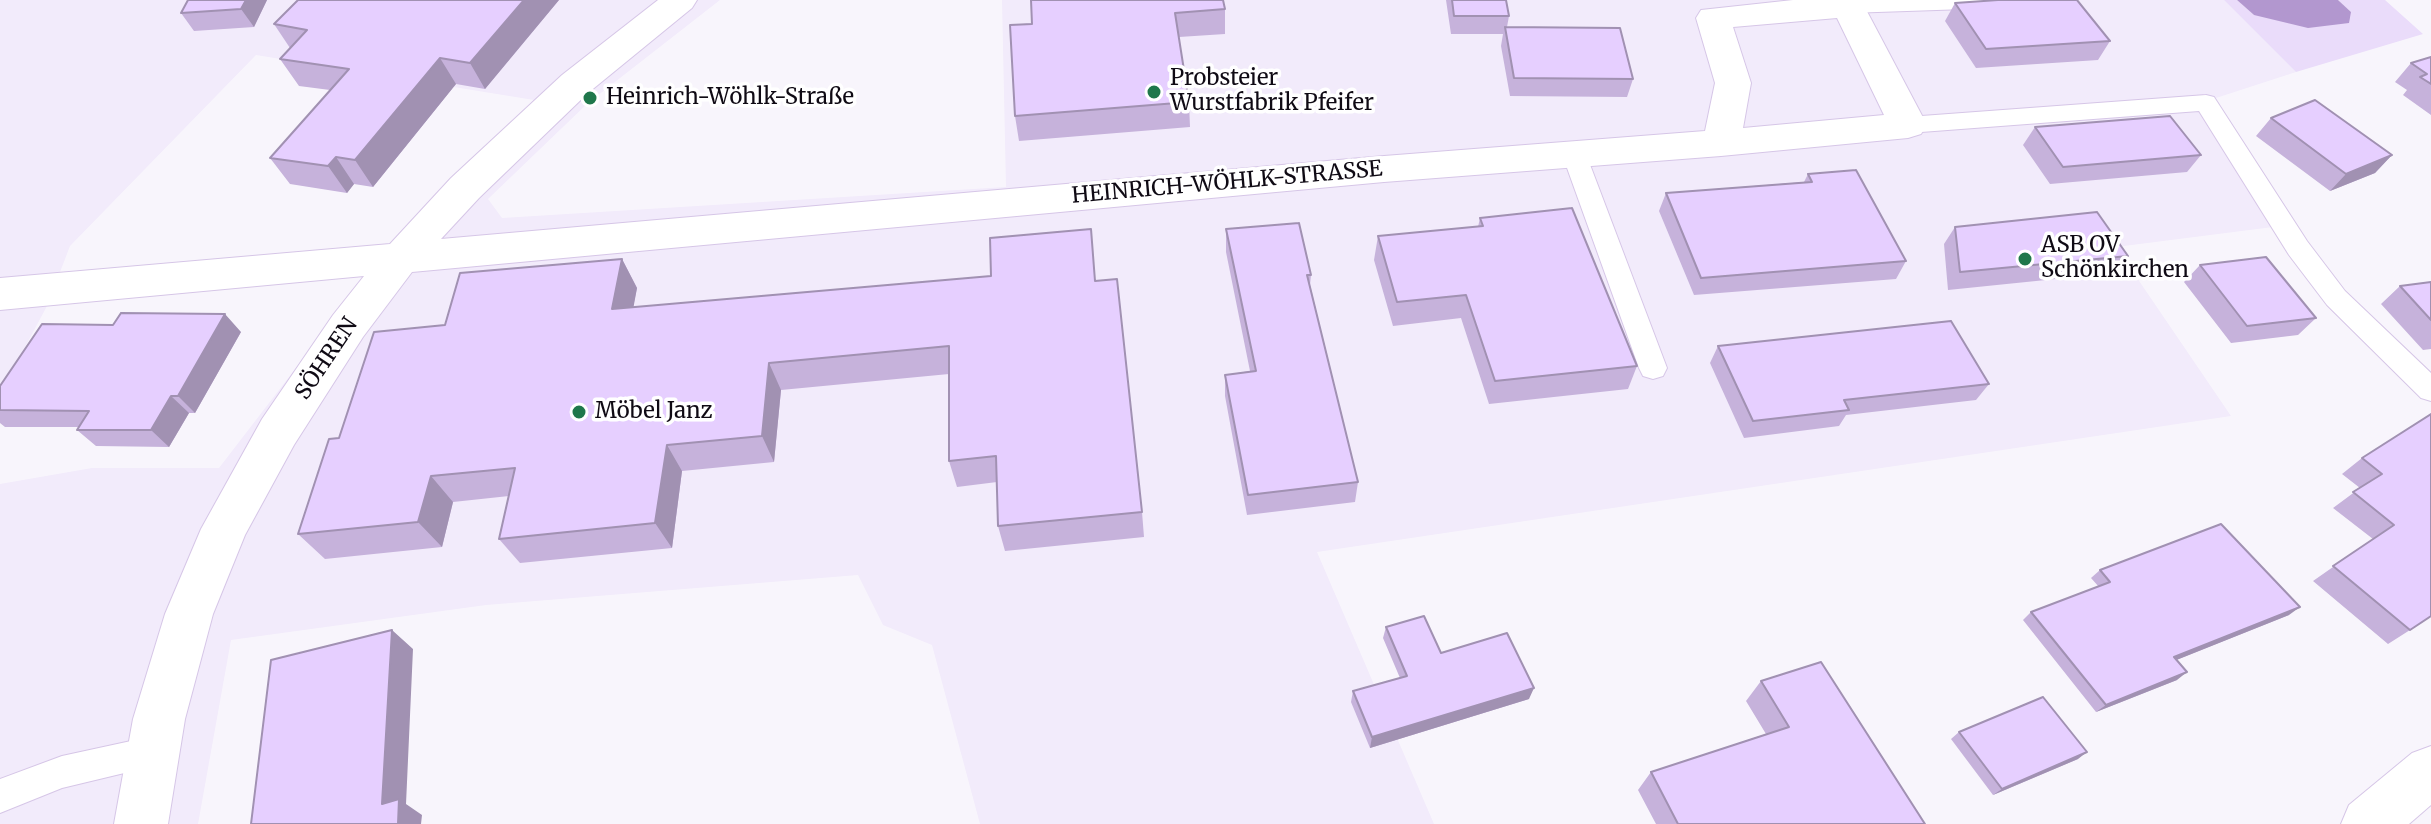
<!DOCTYPE html>
<meta charset="utf-8">
<style>
body{margin:0}
canvas{display:block;background:#f8f5fc}
</style>
<canvas width="2431" height="824"></canvas>
<script>
const ctx = document.querySelector('canvas').getContext('2d');
ctx.lineJoin = 'round';
function fillPath(path, color) {
  ctx.fillStyle = color;
  ctx.fill(path, 'evenodd');
}
function toPath(rows) {
  const path = new Path2D();
  for (const r of rows) {
    path.moveTo(r[0], r[1]);
    for (let i = 2; i < r.length; i += 2) path.lineTo(r[i], r[i + 1]);
  }
  return path;
}
function stroke(path, color, width, dash) {
  ctx.strokeStyle = color;
  ctx.lineWidth = width;
  ctx.lineCap = dash ? 'butt' : 'round';
  ctx.setLineDash(dash || []);
  ctx.stroke(path);
}
function drawText(font, color, halo, rows, align = 'center') {
  ctx.font = font + ' Merriweather,serif';
  ctx.lineWidth = 7;
  ctx.setLineDash([]);
  ctx.textBaseline = 'middle';
  ctx.strokeStyle = halo;
  ctx.fillStyle = color;
  for (const [text, x, y, turn = 0] of rows) {
    ctx.save();
    ctx.translate(x, y);
    ctx.rotate((+turn || 0) * Math.PI / 180);
    ctx.textAlign = isNaN(turn) ? turn : align;
    if (halo) ctx.strokeText(text, 0, 0);
    ctx.fillText(text, 0, 0);
    ctx.restore();
  }
}
const built = toPath([
 [0,0,720,0,588,103,488,199,502,218,1006,187,1002,0,2224,0,2296,72,2216,98,2221,136,2273,227,2116,247,2231,416,1317,552,1434,824,980,824,932,645,883,625,858,575,486,605,231,640,198,824,0,824,0,484,92,468,219,468,389,247,534,100,256,55,70,246,47,306,0,394]
]);
const green = toPath([
 [2224,0,2237,0,2254,15,2351,12,2338,0,2385,0,2423,34,2296,72]
]);
const water = toPath([
 [2237,0,2338,0,2351,12,2349,23,2308,28,2254,15]
]);
const lane = toPath([
 [1839,0,2036,0,2025,7,1848,13,1840,11,1837,6,1839,0],
 [2206,95,2214,97,2307,241,2345,291,2431,373,2431,401,2421,398,2327,305,2289,255,2199,111,1908,133,1900,131,1896,125,1900,119,1908,117,2206,95],
 [1574,146,1583,148,1586,154,1667,368,1663,376,1653,379,1643,376,1639,368,1562,154,1565,148,1574,146],
 [154,736,166,741,171,752,166,763,62,788,0,813,0,779,62,756,154,736]
]);
const street = toPath([
 [658,0,697,0,692,8,588,93,479,198,441,239,1384,156,1705,131,1715,83,1696,18,1701,10,1793,0,1861,0,1927,125,1921,134,1908,138,1721,156,1384,182,412,272,363,337,294,445,245,535,213,614,185,719,168,824,114,824,133,719,165,614,201,529,262,419,333,315,364,276,0,310,0,278,390,244,451,178,562,75,658,0],
 [1837,18,1884,115,1743,128,1751,83,1733,27,1837,18]
]);
const secondary = toPath([
 [2431,746,2431,805,2409,824,2341,824,2349,805,2412,753,2431,746]
]);
const wall = toPath([
 [188,0,267,0,254,27,194,31,181,13],
 [298,0,559,0,485,89,456,84,373,187,354,184,347,193,290,184,270,158,330,90,299,86,280,59,290,48,274,24],
 [1446,0,1506,0,1509,16,1507,27,1633,79,1627,97,1510,96,1501,46,1503,34,1451,34],
 [1955,3,2110,41,2098,60,1976,68,1945,21],
 [1225,9,1225,34,1179,37,1189,102,1190,127,1019,141,1015,116,1010,25],
 [2431,57,2431,115,2403,95,2407,90,2395,82,2411,63],
 [2271,118,2392,155,2375,173,2330,191,2256,136],
 [2035,127,2201,155,2187,172,2050,184,2023,145],
 [1808,174,1906,261,1896,279,1694,295,1659,211,1666,193,1804,182],
 [1480,218,1637,366,1628,389,1489,404,1461,318,1393,326,1374,260,1378,236,1478,227],
 [1955,227,2128,256,2114,273,1948,290,1944,244],
 [1226,229,1311,275,1310,285,1358,482,1355,502,1247,515,1225,396,1225,375,1250,371,1226,252],
 [622,259,637,288,633,307,1096,281,1142,512,1144,537,1005,551,998,526,997,482,957,487,949,461,949,374,781,390,774,462,682,471,672,548,520,563,499,539,509,496,453,502,442,547,325,559,298,534,339,438,445,325],
 [2200,265,2316,318,2298,335,2231,343,2184,282],
 [2431,282,2431,349,2423,350,2381,304,2400,286],
 [241,332,195,413,189,413,169,447,96,446,77,430,78,427,5,427,0,423,0,386],
 [1718,346,1989,384,1976,400,1846,415,1839,426,1744,438,1710,363],
 [2431,414,2410,630,2388,644,2313,581,2373,539,2333,508,2360,488,2342,474,2362,458],
 [2100,570,2289,615,2176,660,2177,680,2096,712,2023,620,2031,612,2099,587,2091,578],
 [1386,627,1441,653,1529,699,1370,748,1351,702,1353,691,1400,678,1383,638],
 [1761,681,1925,824,1656,824,1638,790,1651,772,1766,734,1746,701],
 [1959,732,2078,759,1993,795,1951,739]
]);
const shadedWall = toPath([
 [246,0,267,0,254,27,241,9],
 [524,0,559,0,485,89,470,63],
 [440,58,456,84,373,187,355,160],
 [2392,155,2375,173,2330,191,2346,174],
 [336,157,354,184,347,193,328,166],
 [622,259,637,288,628,337,612,309],
 [225,314,241,332,195,413,178,396],
 [769,363,781,390,774,462,762,436],
 [171,396,189,413,169,447,151,430],
 [667,445,682,471,672,548,655,523],
 [431,476,453,502,442,547,418,522],
 [2300,607,2289,615,2164,665,2174,657],
 [392,630,413,649,406,804,422,815,421,824,398,824,382,804],
 [2187,672,2177,680,2096,712,2106,705],
 [1534,688,1529,699,1370,748,1372,737],
 [2087,752,2078,759,1993,795,2002,789]
]);
const building = toPath([
 [188,0,246,0,241,9,181,13,188,0],
 [298,0,524,0,470,63,440,58,355,160,336,157,328,166,270,158,349,69,280,59,307,30,274,24,298,0],
 [1031,0,1223,0,1225,9,1175,13,1189,102,1015,116,1010,25,1032,24,1031,0],
 [1452,0,1506,0,1509,16,1454,16,1452,0],
 [1998,0,2077,0,2110,41,1986,49,1955,3,1998,0],
 [1505,27,1620,28,1633,79,1514,78,1505,27],
 [2431,57,2431,84,2420,77,2427,74,2411,63,2431,57],
 [2315,100,2392,155,2346,174,2271,118,2315,100],
 [2170,116,2201,155,2063,167,2035,127,2170,116],
 [1856,170,1906,261,1701,278,1666,193,1812,182,1808,174,1856,170],
 [1572,208,1637,366,1495,381,1466,295,1397,302,1378,236,1483,226,1480,218,1572,208],
 [2097,212,2128,256,1960,272,1955,227,2097,212],
 [1299,223,1311,275,1307,275,1358,482,1248,495,1225,375,1256,371,1226,229,1299,223],
 [1091,229,1095,281,1117,279,1142,512,998,526,996,456,949,461,949,346,769,363,762,436,667,445,655,523,499,539,515,468,431,476,418,522,298,534,329,439,339,438,374,332,445,325,460,273,622,259,612,309,991,276,990,238,1091,229],
 [2266,257,2316,318,2247,326,2200,265,2266,257],
 [2431,282,2431,320,2400,286,2431,282],
 [121,313,225,314,178,396,171,396,151,430,77,430,89,411,0,410,0,386,42,324,113,325,121,313],
 [1951,321,1989,384,1844,400,1849,410,1753,421,1718,346,1951,321],
 [2431,414,2431,616,2410,630,2333,566,2394,525,2353,492,2382,474,2362,458,2431,414],
 [2221,524,2300,607,2174,657,2187,672,2106,705,2031,612,2110,582,2100,570,2221,524],
 [1424,616,1441,653,1507,633,1534,688,1372,737,1353,691,1407,676,1386,627,1424,616],
 [392,630,382,804,399,799,398,824,251,824,271,660,392,630],
 [1821,662,1925,824,1678,824,1651,772,1789,727,1761,681,1821,662],
 [2043,697,2087,752,2002,789,1959,732,2043,697]
]);
const markers = [
 [1154,92,8,"#1f774b"],
 [590,98,8,"#1f774b"],
 [2025,259,8,"#1f774b"],
 [579,412,8,"#1f774b"]
];
const poiNames = [
 ["Probsteier",1170,79],
 ["Wurstfabrik Pfeifer",1170,104],
 ["Heinrich-Wöhlk-Straße",606,98],
 ["ASB OV",2041,246],
 ["Schönkirchen",2041,271],
 ["Möbel Janz",595,412]
];
const streetNames = [
 ["HEINRICH-WÖHLK-STRASSE",1227,183,-5],
 ["SÖHREN",327,359,-56]
];
fillPath(built, '#f2ebfb');
fillPath(green, '#eadcfa');
fillPath(water, '#b297cf');
stroke(lane, '#d6c6e7', 2);
stroke(street, '#d6c6e7', 2);
stroke(secondary, '#d6c6e7', 2);
fillPath(lane, '#fff');
fillPath(street, '#fff');
fillPath(secondary, '#fff');
fillPath(wall, '#c6b2db');
fillPath(shadedWall, '#a191b2');
fillPath(building, '#e6cfff');
stroke(building, '#a191b2', 2);
for (const [x, y, r, color] of markers) {
  const dot = new Path2D();
  dot.arc(x, y, r, 0, 2 * Math.PI);
  ctx.fillStyle = color;
  ctx.fill(dot);
  stroke(dot, '#fff', 3);
}
drawText('22px', '#0f0a14', '#fff', poiNames, 'left');
drawText('22px', '#0f0a14', '#fff', streetNames);
</script>
